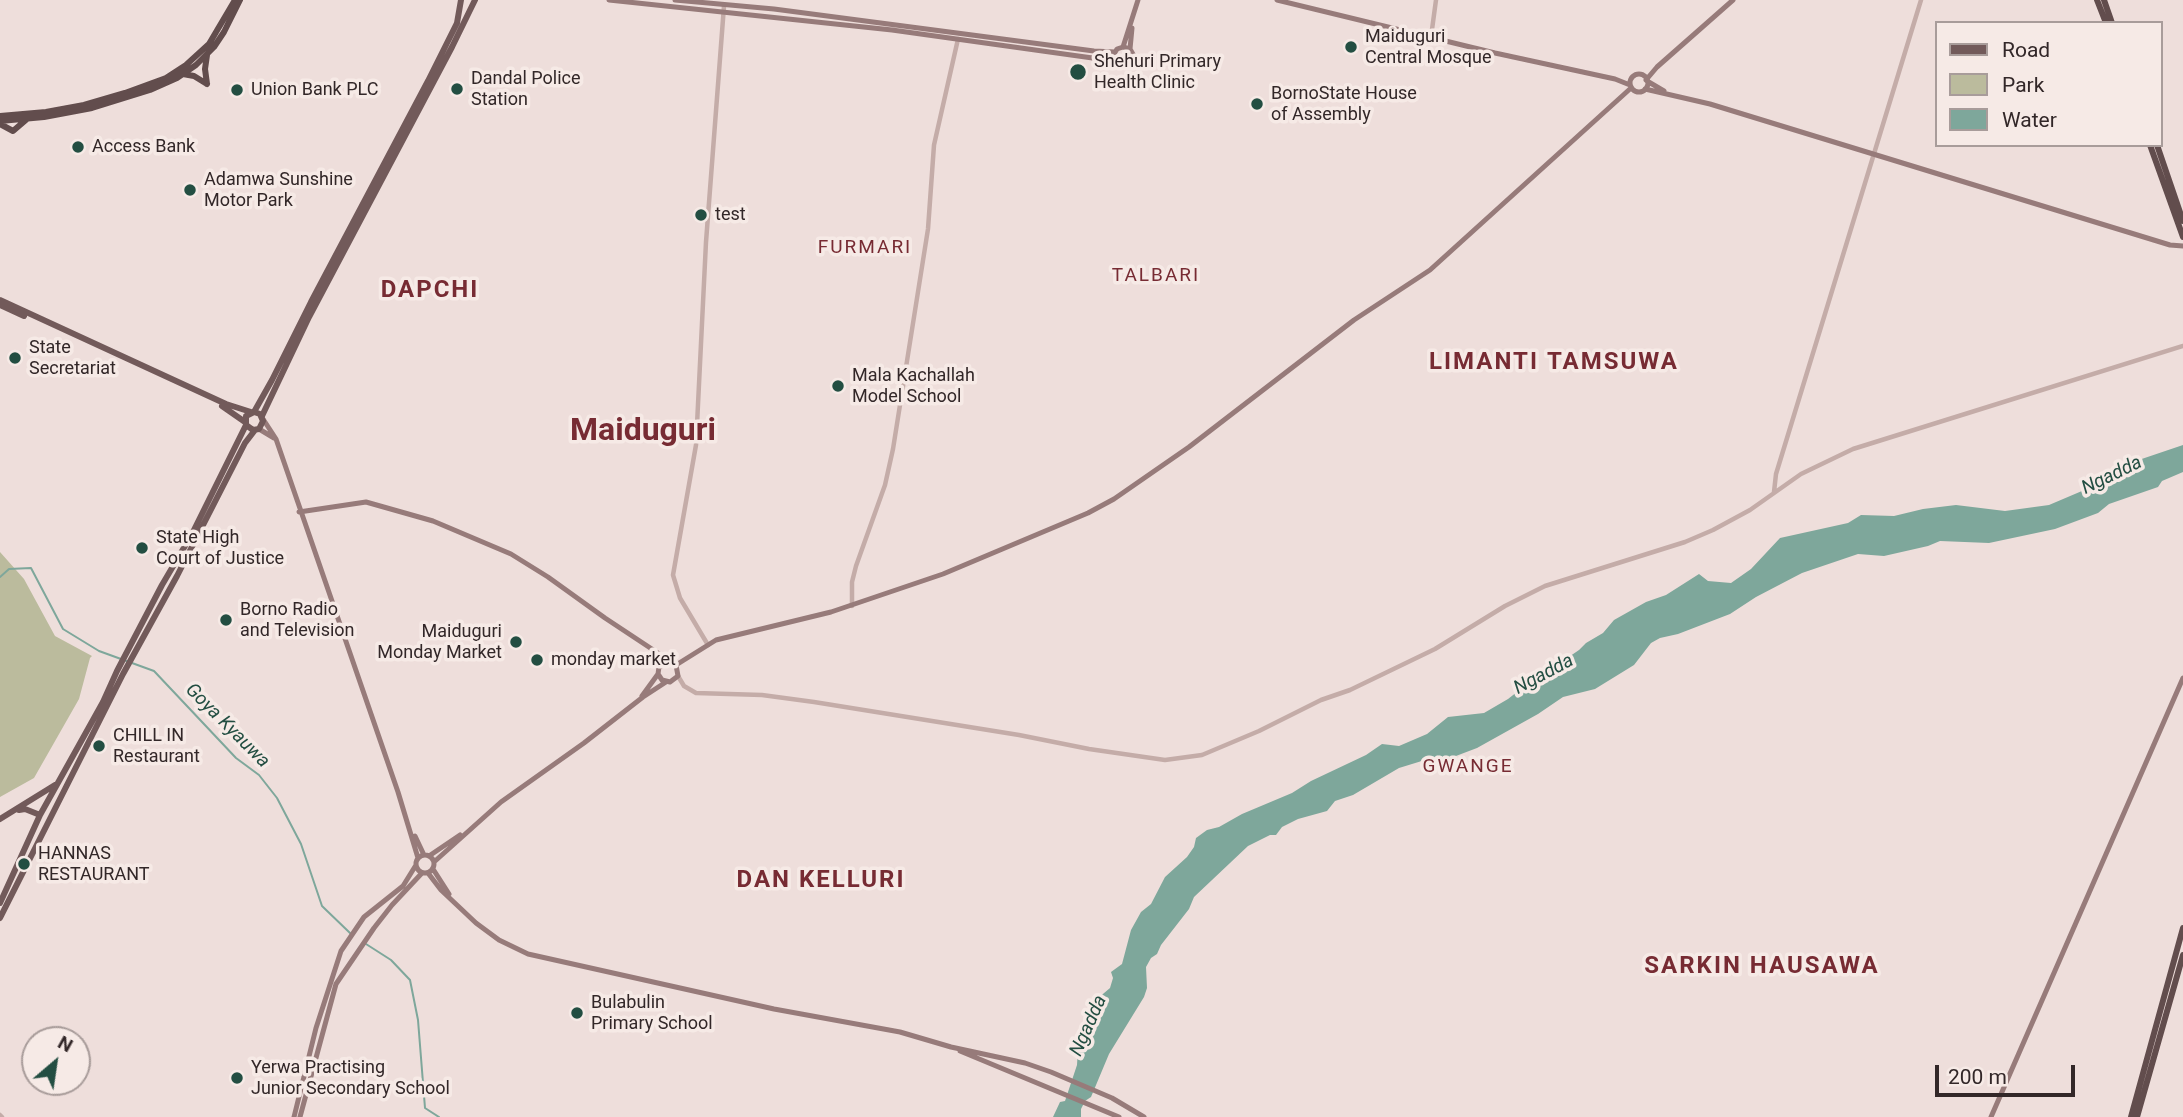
<!DOCTYPE html>
<style>
body{margin:0}
#map{position:relative;width:2183px;height:1117px;overflow:hidden;background:#eededb;font-family:Roboto,sans-serif}
canvas{display:block}
.legend{position:absolute;left:1935px;top:21px;width:228px;height:126px;box-sizing:border-box;background:#f6eae6;border:2px solid #a89c9a;margin:0;padding:9px 12px;list-style:none;font-size:21px;color:#322728}
.legend li{display:flex;align-items:center;gap:14px;height:35px}
.legend b{width:35px;border:2px solid #a89c9a}
.north{position:absolute;left:21px;top:1026px;width:70px;height:70px;box-sizing:border-box;background:#f6eae6;border:2px solid #a89c9a;border-radius:50%;rotate:29deg;font-size:19px;font-weight:700;line-height:28px;text-align:center;color:#322728}
.north::after{content:'';display:block;margin:auto;width:24px;height:32px;background:#234e42;clip-path:polygon(50% 0,100% 100%,50% 72%,0 100%)}
.scale{position:absolute;left:1935px;top:1065px;width:140px;height:32px;box-sizing:border-box;border:4px solid #322728;border-top:0;padding-left:9px;font-size:21px;line-height:24px;white-space:nowrap;color:#322728;-webkit-text-stroke:5px #f6eae6;paint-order:stroke}
</style>
<div id="map">
<canvas width="2183" height="1117"></canvas>
<ul class="legend">
<li><b style="height:9px;background:#725a5a"></b>Road</li>
<li><b style="height:19px;background:#bbbb9d"></b>Park</li>
<li><b style="height:19px;background:#7ea79b"></b>Water</li>
</ul>
<div class="north">N</div>
<div class="scale">200 m</div>
</div>
<script>
const ctx = document.querySelector('canvas').getContext('2d');
ctx.lineJoin = 'round';
function fillPath(path, color) {
  ctx.fillStyle = color;
  ctx.fill(path, 'evenodd');
}
function toPath(rows) {
  const path = new Path2D();
  for (const r of rows) {
    if (r.length === 3) {
      path.moveTo(r[0] + r[2], r[1]);
      path.arc(r[0], r[1], r[2], 0, 2 * Math.PI);
      continue;
    }
    path.moveTo(r[0], r[1]);
    for (let i = 2; i < r.length; i += 2) path.lineTo(r[i], r[i + 1]);
  }
  return path;
}
function stroke(path, color, width, dash) {
  ctx.strokeStyle = color;
  ctx.lineWidth = width;
  ctx.lineCap = dash ? 'butt' : 'round';
  ctx.setLineDash(dash || []);
  ctx.stroke(path);
}
function drawText(font, color, halo, rows, align = 'center') {
  ctx.font = font + ' Roboto,sans-serif';
  ctx.lineWidth = 7;
  ctx.setLineDash([]);
  ctx.textBaseline = 'middle';
  ctx.strokeStyle = halo;
  ctx.fillStyle = color;
  for (const [text, x, y, turn = 0] of rows) {
    ctx.save();
    ctx.translate(x, y);
    ctx.rotate((+turn || 0) * Math.PI / 180);
    ctx.textAlign = isNaN(turn) ? turn : align;
    if (halo) ctx.strokeText(text, 0, 0);
    ctx.fillText(text, 0, 0);
    ctx.restore();
  }
}
const green = toPath([
 [0,552,24,579,55,636,92,656,90,658,79,699,34,778,0,797]
]);
const water = toPath([
 [2183,445,2183,472,2162,481,2158,487,2109,504,2098,513,2055,529,1989,543,1940,541,1928,546,1884,556,1858,554,1802,573,1756,597,1730,614,1678,634,1660,638,1651,643,1634,665,1595,689,1563,697,1538,714,1477,748,1448,759,1425,760,1399,768,1353,795,1335,801,1327,811,1298,819,1282,827,1276,835,1270,835,1248,846,1194,897,1189,909,1161,945,1157,954,1151,958,1146,967,1147,988,1144,997,1109,1054,1091,1097,1085,1101,1081,1109,1081,1117,1053,1117,1060,1102,1065,1101,1077,1065,1078,1049,1090,1005,1110,988,1113,978,1111,972,1122,964,1131,930,1141,912,1151,904,1165,877,1187,857,1194,847,1196,838,1207,830,1219,827,1242,814,1292,793,1311,781,1366,755,1382,744,1399,746,1427,734,1448,717,1484,713,1508,699,1554,663,1560,663,1579,650,1586,643,1603,633,1614,620,1646,602,1666,595,1699,574,1708,581,1731,583,1751,569,1780,538,1848,523,1861,515,1894,516,1923,509,1956,505,2005,511,2049,505,2089,488,2121,466]
]);
const stream = toPath([
 [0,577,9,569,31,568,63,629,99,651,154,671,236,758,259,775,277,798,301,844,322,906,350,933],
 [366,944,391,960,410,980,418,1020,425,1108,439,1117]
]);
const tertiary = toPath([
 [1431,37,1436,0],
 [1774,492,1776,474,1921,0],
 [852,606,852,582,856,566,885,485,893,449,928,229,934,145,958,39],
 [708,645,680,598,673,575,696,445,706,242,724,6],
 [678,676,684,686,696,693,762,695,814,702,1019,735,1089,749,1165,760,1202,755,1259,731,1321,700,1350,690,1435,649,1505,606,1545,586,1685,542,1713,530,1750,510,1801,474,1853,449,2183,346],
 [0,1115,2,1117]
]);
const secondary = toPath([
 [609,0,892,30,1114,61],
 [675,0,774,9,1094,51,1115,52],
 [1277,0,1495,53,1615,79,1630,85],
 [1123,47,1130,49,1134,56,1133,62,1126,67,1116,63,1114,54,1117,49,1123,47,1138,0],
 [1130,49,1132,28],
 [1639,83,9],
 [1646,80,1657,67,1733,0],
 [1647,81,1664,91],
 [1645,89,1710,104,2170,245,2183,246],
 [263,419,276,439,398,792,418,858],
 [259,429,274,438],
 [299,512,366,502,433,521,511,554,548,577,605,618,676,665,678,676,670,682,662,680,658,674,659,667,668,662],
 [676,665,716,640,831,612,943,574,1088,513,1114,499,1189,447,1354,320,1430,270,1631,88],
 [642,696,658,674],
 [415,836,424,855],
 [425,864,9],
 [429,856,460,835],
 [434,862,501,802,584,743,643,697,666,682],
 [433,869,449,894],
 [428,873,441,890,476,923,499,940,528,954,774,1009,900,1032,951,1047,1025,1063,1051,1072,1112,1098,1144,1117],
 [960,1051,1119,1117],
 [294,1117,316,1028,341,951,364,917,403,886,416,865],
 [300,1117,336,984,374,928,392,905,422,873],
 [1991,1117,2183,678]
]);
const primary = toPath([
 [0,300,226,404,251,412],
 [0,305,24,316],
 [222,406,245,422],
 [254,412,260,414,263,421,259,429,253,430,246,425,246,416,254,412,272,380,311,302,428,81,457,23,461,0],
 [262,416,309,317,452,47,475,0],
 [19,810,25,809,40,815],
 [0,819,55,785],
 [0,903,40,815,103,702,117,671,162,585,192,534,246,425],
 [0,918,123,674,177,576,245,443,255,430]
]);
const trunk = toPath([
 [2097,0,2106,23],
 [2104,0,2112,23],
 [183,74,194,76,207,84],
 [207,84,205,69,207,55],
 [0,116,46,112,84,105,125,93,166,78,186,65,209,44,235,0],
 [0,121,44,117,92,108,150,90,177,78,196,65,214,47,224,32,240,0],
 [0,124,13,131,27,119],
 [2150,145,2183,237],
 [2157,145,2183,221],
 [2131,1117,2183,928],
 [2137,1117,2183,955]
]);
const markers = [
 [1351,47,7,"#234e42"],
 [1078,72,9,"#234e42"],
 [457,89,7,"#234e42"],
 [237,90,7,"#234e42"],
 [1257,104,7,"#234e42"],
 [78,147,7,"#234e42"],
 [190,190,7,"#234e42"],
 [701,215,7,"#234e42"],
 [15,358,7,"#234e42"],
 [838,386,7,"#234e42"],
 [142,548,7,"#234e42"],
 [226,620,7,"#234e42"],
 [516,642,7,"#234e42"],
 [537,660,7,"#234e42"],
 [99,746,7,"#234e42"],
 [24,864,7,"#234e42"],
 [577,1013,7,"#234e42"],
 [237,1078,7,"#234e42"]
];
const poiNames = [
 ["Maiduguri",1365,37],
 ["Central Mosque",1365,58],
 ["Shehuri Primary",1094,62],
 ["Health Clinic",1094,83],
 ["Dandal Police",471,79],
 ["Station",471,100],
 ["Union Bank PLC",251,90],
 ["BornoState House",1271,94],
 ["of Assembly",1271,115],
 ["Access Bank",92,147],
 ["Adamwa Sunshine",204,180],
 ["Motor Park",204,201],
 ["test",715,215],
 ["State",29,348],
 ["Secretariat",29,369],
 ["Mala Kachallah",852,376],
 ["Model School",852,397],
 ["State High",156,538],
 ["Court of Justice",156,559],
 ["Borno Radio",240,610],
 ["and Television",240,631],
 ["Maiduguri",502,632,"right"],
 ["Monday Market",502,653,"right"],
 ["monday market",551,660],
 ["CHILL IN",113,736],
 ["Restaurant",113,757],
 ["HANNAS",38,854],
 ["RESTAURANT",38,875],
 ["Bulabulin",591,1003],
 ["Primary School",591,1024],
 ["Yerwa Practising",251,1068],
 ["Junior Secondary School",251,1089]
];
const neighbourhoodNames = [
 ["FURMARI",865,248],
 ["TALBARI",1156,276],
 ["GWANGE",1468,767]
];
const waterNames = [
 ["Ngadda",2112,476,-26],
 ["Ngadda",1544,675,-28],
 ["Goya Kyauwa",227,726,45],
 ["Ngadda",1089,1026,-66]
];
const districtNames = [
 ["DAPCHI",430,291],
 ["LIMANTI TAMSUWA",1554,363],
 ["DAN KELLURI",821,881],
 ["SARKIN HAUSAWA",1762,967]
];
const townNames = [
 ["Maiduguri",643,432]
];
fillPath(green, '#bbbb9d');
fillPath(water, '#7ea79b');
stroke(stream, '#7ea79b', 2);
stroke(tertiary, '#c4aca8', 4.5);
stroke(secondary, '#977b7a', 5);
stroke(primary, '#725a5a', 6);
stroke(trunk, '#624d4d', 6);
for (const [x, y, r, color] of markers) {
  const dot = new Path2D();
  dot.arc(x, y, r, 0, 2 * Math.PI);
  ctx.fillStyle = color;
  ctx.fill(dot);
  stroke(dot, '#f6eae6', 2.5);
}
drawText('18px', '#322728', '#f6eae6', poiNames, 'left');
ctx.letterSpacing = '2px';
drawText('19px', '#772b33', '#f6eae6', neighbourhoodNames);
ctx.letterSpacing = '0px';
drawText('italic 19px', '#234e42', '#f6eae6', waterNames);
ctx.letterSpacing = '2px';
drawText('bold 24px', '#772b33', '#f6eae6', districtNames);
ctx.letterSpacing = '0px';
drawText('bold 32px', '#772b33', '#f6eae6', townNames);
</script>
